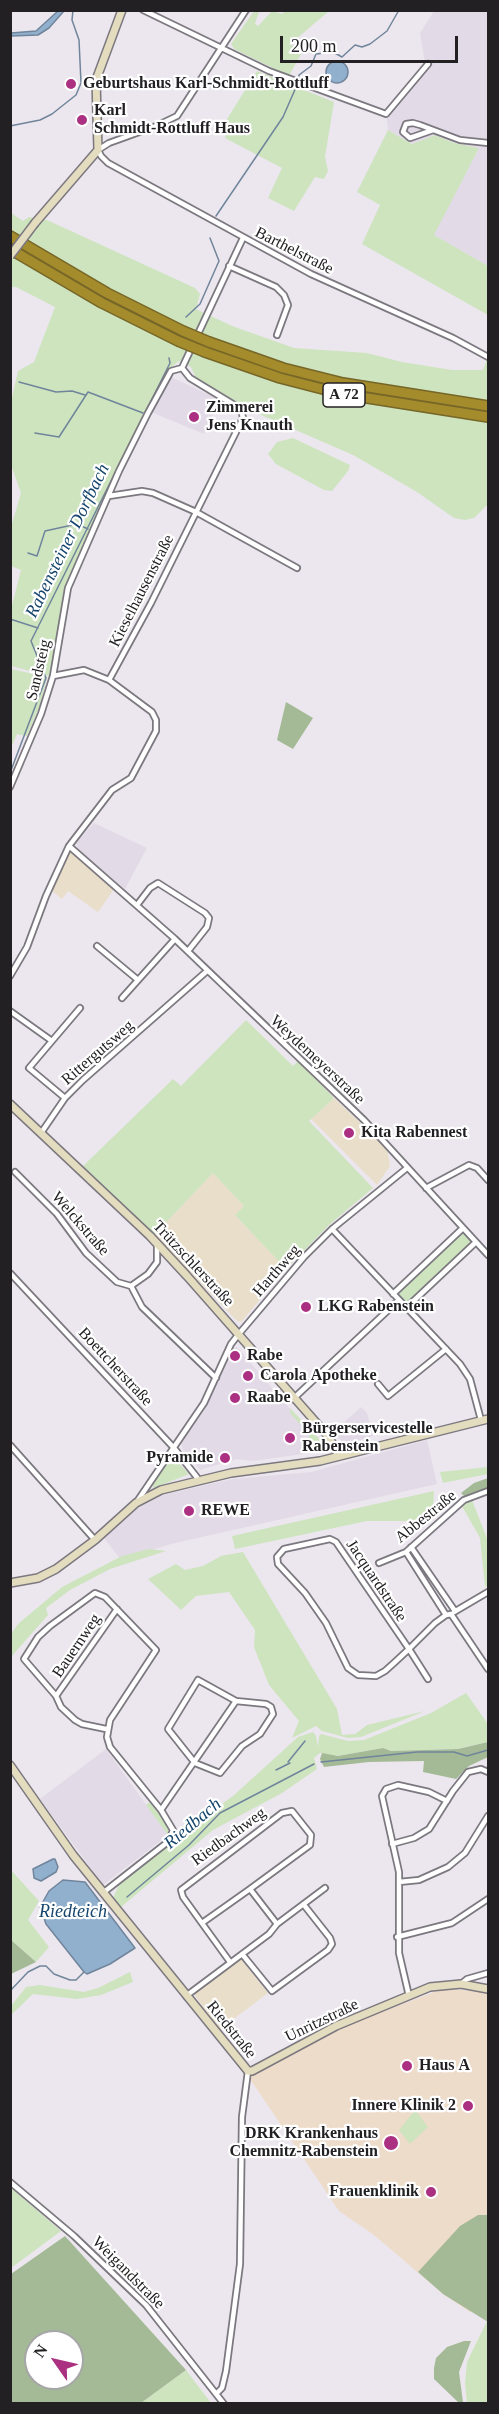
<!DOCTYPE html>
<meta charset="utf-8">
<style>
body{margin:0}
#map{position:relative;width:499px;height:2414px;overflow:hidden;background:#ece7ee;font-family:Georgia,serif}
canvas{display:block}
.frame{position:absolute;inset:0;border:12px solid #222023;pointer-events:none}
.north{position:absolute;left:24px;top:2330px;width:60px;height:60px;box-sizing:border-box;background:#fff;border:2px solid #a7a6a7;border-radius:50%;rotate:304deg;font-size:16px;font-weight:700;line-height:24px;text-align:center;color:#222023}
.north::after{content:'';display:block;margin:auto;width:21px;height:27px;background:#ab3082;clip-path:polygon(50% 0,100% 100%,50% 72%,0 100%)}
.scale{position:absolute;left:280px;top:36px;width:178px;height:27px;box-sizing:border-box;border:3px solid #222023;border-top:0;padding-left:8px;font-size:18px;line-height:21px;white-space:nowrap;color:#222023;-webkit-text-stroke:4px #fff;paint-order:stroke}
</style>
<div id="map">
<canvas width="499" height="2414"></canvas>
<div class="frame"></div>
<div class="north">N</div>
<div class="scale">200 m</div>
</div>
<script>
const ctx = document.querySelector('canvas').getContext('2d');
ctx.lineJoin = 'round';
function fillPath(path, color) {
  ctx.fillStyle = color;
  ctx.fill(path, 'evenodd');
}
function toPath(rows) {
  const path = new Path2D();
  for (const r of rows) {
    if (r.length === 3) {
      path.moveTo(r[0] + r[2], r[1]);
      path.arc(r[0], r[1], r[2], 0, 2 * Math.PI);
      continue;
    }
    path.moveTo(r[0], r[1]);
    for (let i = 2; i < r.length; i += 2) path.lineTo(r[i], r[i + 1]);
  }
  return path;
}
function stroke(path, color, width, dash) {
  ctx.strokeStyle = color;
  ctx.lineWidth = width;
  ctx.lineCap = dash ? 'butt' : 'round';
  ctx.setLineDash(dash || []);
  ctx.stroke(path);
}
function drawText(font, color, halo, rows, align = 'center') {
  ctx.font = font + ' Georgia,serif';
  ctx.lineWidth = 4.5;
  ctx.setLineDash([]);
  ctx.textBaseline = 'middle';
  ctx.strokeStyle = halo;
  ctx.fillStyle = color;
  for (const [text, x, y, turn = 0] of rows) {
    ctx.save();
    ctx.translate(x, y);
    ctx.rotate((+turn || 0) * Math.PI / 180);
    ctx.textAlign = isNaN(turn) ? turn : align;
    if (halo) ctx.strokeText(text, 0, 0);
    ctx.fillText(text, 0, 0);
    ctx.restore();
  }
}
const built = toPath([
 [434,11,488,11,488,266,433,235,479,148,454,143,435,135,413,144,388,130,386,113,425,64,420,33],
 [169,376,220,400,204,434,151,412],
 [94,823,147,848,125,889,78,850,76,843],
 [237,1347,302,1423,322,1442,324,1451,253,1461,237,1459,200,1470,184,1452,181,1443,204,1411,232,1349],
 [361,1407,367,1413,373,1436,344,1445,334,1431],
 [427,1440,437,1484,171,1544,121,1560,104,1538,138,1508,163,1495,232,1479,311,1472],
 [106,1749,168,1835,103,1885,40,1799]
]);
const education = toPath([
 [71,852,114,889,98,912,68,891,62,899,51,890,68,853],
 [334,1098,387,1148,390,1166,377,1185,311,1119],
 [213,1173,244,1206,235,1215,286,1269,241,1322,237,1321,154,1235],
 [241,1959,268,1993,219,2030,194,1994]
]);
const medical = toPath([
 [445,1988,488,1993,488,2306,470,2312,443,2294,374,2235,339,2211,248,2076,334,2030]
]);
const green = toPath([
 [254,11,259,12,255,24,258,26,272,11,282,14,285,11,329,11,289,45,305,47,289,76,234,49,231,44],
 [257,71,334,102,325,157,328,171,324,179,315,177,294,211,268,198,282,168,225,138,228,127,227,119],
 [388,130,412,144,435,135,454,143,479,148,434,235,488,266,488,315,362,244,380,205,357,192],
 [11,213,23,221,29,217,47,220,195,288,200,294,196,309,232,326,294,348,367,353,402,362,452,370,483,370,488,356,488,504,474,518,465,520,454,518,417,492,353,455,252,411,251,401,243,405,239,403,196,378,191,367,179,361,168,370,144,413,66,590,49,676,11,666,11,609,21,570,11,566,11,527,21,493,11,465,11,402,18,371,34,362,55,307,16,287,11,287],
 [293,438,350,465,348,471,332,491,324,490,276,464,268,454,277,442],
 [11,669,47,677,40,705,27,736,17,734,11,748],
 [246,1020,293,1066,298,1061,334,1098,309,1121,373,1188,329,1225,286,1269,235,1215,244,1206,213,1173,154,1235,83,1166,173,1079,181,1086],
 [280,1035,339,1090,389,1141,278,1037],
 [463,1228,476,1242,406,1308,393,1294],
 [290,1408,322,1442,324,1451,313,1453,309,1448,309,1434,290,1413],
 [173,1457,189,1474,154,1488,151,1484],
 [488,1467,488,1474,443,1483,440,1472],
 [434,1491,433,1511,416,1521,367,1521,235,1549,232,1536],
 [472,1500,488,1541,488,1585,485,1587,480,1538,462,1506],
 [149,1549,166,1551,110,1569,70,1590,46,1608,48,1615,11,1657,11,1634,18,1624,62,1587,122,1556],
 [243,1552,337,1709,342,1735,355,1734,367,1725,425,1711,361,1737,348,1738,322,1731,316,1726,292,1738,299,1721,269,1685,254,1647,255,1630,229,1592,196,1596,181,1610,148,1579,176,1564,185,1570,203,1566,221,1556],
 [466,1693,488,1724,488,1742,457,1749,391,1751,383,1748,338,1756,320,1753,314,1758,317,1769,282,1793,213,1830,121,1907,113,1898,119,1885,171,1843,182,1841,204,1817,233,1796,298,1737,313,1732,316,1736,318,1747,319,1736,321,1734,348,1741,364,1740,431,1713],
 [150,1802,168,1826,168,1835,105,1886,168,1835,146,1805],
 [10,1869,39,1901,28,1920,49,1947,36,1962,11,1940],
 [130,1972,133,1982,101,1995,77,1999,33,1994,11,2015,11,2006,26,1987,40,1985,84,1992,98,1988],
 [415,2110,428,2127,410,2144,399,2130],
 [11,2188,61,2231,11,2268,10,2268],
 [487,2321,488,2403,467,2403,465,2383,467,2362],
 [186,2370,211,2403,141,2403]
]);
const forest = toPath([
 [286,702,313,718,293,749,277,740],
 [488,1478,488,1489,465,1497,461,1493,474,1483],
 [488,1742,488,1757,469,1766,456,1779,423,1772,424,1761,369,1762,324,1767,320,1759,322,1753,338,1756,383,1748,391,1751,458,1749],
 [11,1940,36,1962,11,1974],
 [478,2215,488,2215,488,2322,443,2294,418,2272,460,2226],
 [65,2236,186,2370,141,2403,11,2403,11,2274],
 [36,2342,72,2342,72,2378,36,2378],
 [464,2341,471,2341,459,2372,463,2402,459,2403,434,2379,434,2368,436,2358,447,2347]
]);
const water = toPath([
 [58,11,64,11,49,28,38,35,11,36,11,33,36,31,58,11],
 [337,72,11],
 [53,1859,55,1859,58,1867,56,1872,41,1881,34,1878,33,1869,53,1859],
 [63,1880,85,1882,135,1948,110,1964,87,1974,84,1972,46,1924,40,1907,49,1891,63,1880]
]);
const stream = toPath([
 [298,80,299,75,311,66,316,54,333,52,342,57,355,45,362,47,370,44,387,31,399,10],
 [10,126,40,120,52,114,76,95,81,83,79,40,72,20,73,10],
 [216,216,283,117,297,85],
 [186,317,200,304,219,261,210,238],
 [19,382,56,392,72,391,85,395],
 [35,433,59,437,88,392,143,413],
 [28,553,37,556,45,531,77,524,88,529],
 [10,619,38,628],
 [10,773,46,678,31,641,170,363,169,358],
 [288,1762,305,1741],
 [321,1762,417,1752,454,1752,467,1756,488,1750],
 [276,1770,290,1763],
 [127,1897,189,1845,220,1813,314,1764],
 [10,1991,28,1972,40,1966,46,1966,54,1974,70,1980,76,1980,84,1972]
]);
const street = toPath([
 [143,10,269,71,386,114,428,64],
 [246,10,177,116,156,126,109,143,98,150,101,156,108,163,311,274,453,338,488,357],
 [433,130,410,138,403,132,406,124,413,123,420,125,460,140,488,143],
 [229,266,276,287,284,295,288,305,277,335],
 [109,496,142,491,153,493,196,512,297,568],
 [53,676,84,670,109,680],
 [10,787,41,714,53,676,68,588,119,471,148,413,171,371,182,368],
 [69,846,175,939,122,998],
 [137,905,150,888,158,883,205,913,209,918,207,927,188,951],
 [175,939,364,1120,488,1255],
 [97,946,138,980],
 [10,976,27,947,46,896,69,846,112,790,131,778,156,731,156,720,152,712,109,680,151,603,243,418,241,409,190,378,182,368,243,238],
 [10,1011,52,1041],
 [65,1098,29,1068,80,1008],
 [41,1133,65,1098,83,1080,207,971],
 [15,1172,57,1214,86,1253,117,1282,131,1286,148,1274,157,1262,157,1244],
 [426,1188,469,1165,477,1168,488,1180],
 [332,1229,460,1364,470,1379,481,1420],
 [10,1273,174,1448,199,1480],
 [131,1286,142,1307,216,1378],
 [393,1294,463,1228],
 [406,1308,476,1242],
 [378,1384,388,1396,446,1349],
 [293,1399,399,1300],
 [10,1445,95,1540],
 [136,1503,204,1403,231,1344,238,1335,304,1257,332,1229,407,1168],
 [411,1547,455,1611],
 [406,1552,446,1615,451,1614,488,1669],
 [379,1563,406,1552,464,1500,488,1491],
 [454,1612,488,1592],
 [428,1679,409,1649,336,1542,330,1539,284,1549,277,1557,278,1564,305,1593,326,1623,348,1668,358,1675,376,1676,385,1671,395,1662,409,1649,435,1623,446,1615],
 [198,1680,236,1701,266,1704,271,1707,273,1714,260,1734,242,1746,220,1773,195,1763,168,1729,198,1680],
 [56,1696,117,1609],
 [161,1810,236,1701],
 [392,1844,414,1838,429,1829,453,1791,468,1772,481,1769,488,1772],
 [399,1882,419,1880,448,1867,465,1853,488,1816],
 [104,1892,169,1841,173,1830,161,1810,110,1747,107,1737,110,1720,156,1650,105,1597,95,1593,50,1626,38,1637,24,1659,56,1696,61,1707,75,1720,82,1724,106,1729],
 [202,1923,250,1889],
 [397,1937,452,1923,488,1899],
 [242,1954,272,1991,328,1950,332,1944,330,1938,304,1905],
 [230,1962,183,1897,181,1890,282,1813,292,1811,311,1835,310,1845,250,1889,277,1924],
 [461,1984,467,1979,488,1973],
 [186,1996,269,1934,277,1924,325,1888],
 [409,1996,399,1953,399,1872,382,1796,386,1789,398,1785,429,1792,447,1801],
 [10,2182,74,2236,146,2305,224,2404],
 [217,2393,222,2388,226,2371,240,2264,242,2117,248,2071]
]);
const secondary = toPath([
 [35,223,98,150,96,80,122,10],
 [10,1104,150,1236,187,1276,328,1436,339,1456],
 [10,1583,38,1578,56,1569,95,1540,136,1503,161,1490,231,1473,320,1461,488,1419],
 [10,1765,73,1855,248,2071,252,2071,336,2026,430,1987,461,1984,488,1989]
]);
const highway = toPath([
 [10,236,107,293,183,331],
 [10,249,102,303,178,341],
 [209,342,283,368,343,383,488,406],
 [205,352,280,378,342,394,488,417]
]);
const secondaryBridge = toPath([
 [10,256,35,223]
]);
const highwayBridge = toPath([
 [183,331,209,342],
 [178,341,205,352]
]);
const markers = [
 [71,84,6,"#ab3082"],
 [82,120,6,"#ab3082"],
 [194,417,6,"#ab3082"],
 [349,1133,6,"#ab3082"],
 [306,1307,6,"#ab3082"],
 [235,1356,6,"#ab3082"],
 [248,1376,6,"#ab3082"],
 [235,1398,6,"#ab3082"],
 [290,1438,6,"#ab3082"],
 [225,1458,6,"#ab3082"],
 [189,1511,6,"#ab3082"],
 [407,2066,6,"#ab3082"],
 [468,2106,6,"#ab3082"],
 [391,2143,8,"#ab3082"],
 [431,2192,6,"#ab3082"]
];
const shields = [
 [344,395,42]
];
const shieldNames = [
 ["A 72",344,395]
];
const poiNames = [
 ["Geburtshaus Karl-Schmidt-Rottluff",83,84],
 ["Karl",94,111],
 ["Schmidt-Rottluff Haus",94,129],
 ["Zimmerei",206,408],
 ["Jens Knauth",206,426],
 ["Kita Rabennest",361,1133],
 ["LKG Rabenstein",318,1307],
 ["Rabe",247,1356],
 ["Carola Apotheke",260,1376],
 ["Raabe",247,1398],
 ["Bürgerservicestelle",302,1429],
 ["Rabenstein",302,1447],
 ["Pyramide",213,1458,"right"],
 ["REWE",201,1511],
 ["Haus A",419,2066],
 ["Innere Klinik 2",456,2106,"right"],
 ["DRK Krankenhaus",378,2134,"right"],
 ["Chemnitz-Rabenstein",378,2152,"right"],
 ["Frauenklinik",419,2192,"right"]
];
const streetNames = [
 ["Barthelstraße",294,251,27],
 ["Kieselhausenstraße",142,591,-63],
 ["Sandsteig",39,670,-77],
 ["Rittergutsweg",98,1053,-41],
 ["Weydemeyerstraße",317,1060,43],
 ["Welckstraße",80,1224,49],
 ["Trützschlerstraße",193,1264,47],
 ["Harthweg",277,1271,-49],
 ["Boettcherstraße",115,1367,47],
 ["Abbestraße",426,1517,-39],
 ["Jacquardstraße",376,1581,56],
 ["Bauernweg",77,1646,-56],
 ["Riedbachweg",229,1837,-36],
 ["Unritzstraße",322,2021,-26],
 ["Riedstraße",231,2030,51],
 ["Weigandstraße",128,2273,45]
];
const waterNames = [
 ["Rabensteiner Dorfbach",68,541,-64],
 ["Riedbach",193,1824,-40],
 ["Riedteich",73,1912]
];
fillPath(built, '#e3dae7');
fillPath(education, '#e9dec9');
fillPath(medical, '#eddcca');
fillPath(green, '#cde4bf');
fillPath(forest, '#a4ba96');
fillPath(water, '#91b0ce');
stroke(water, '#70859b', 1.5);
stroke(stream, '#70859b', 1.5);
stroke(street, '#7c787f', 8);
stroke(secondary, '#7c787f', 10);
stroke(highway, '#766628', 12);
stroke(street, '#fff', 4.5);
stroke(secondary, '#e4dcbf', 7);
stroke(highway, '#a48b2b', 9);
stroke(secondaryBridge, '#7c787f', 10, []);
stroke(highwayBridge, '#766628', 12, []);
stroke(secondaryBridge, '#e4dcbf', 7);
stroke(highwayBridge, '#a48b2b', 9);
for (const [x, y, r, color] of markers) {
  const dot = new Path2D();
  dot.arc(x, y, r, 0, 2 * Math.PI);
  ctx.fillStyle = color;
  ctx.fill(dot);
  stroke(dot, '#fff', 2);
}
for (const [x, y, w] of shields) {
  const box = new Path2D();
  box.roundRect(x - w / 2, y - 12, w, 24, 4.5);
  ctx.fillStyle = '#fff';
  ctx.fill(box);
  stroke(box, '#222023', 1.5);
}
drawText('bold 15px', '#222023', null, shieldNames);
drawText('bold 16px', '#222023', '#fff', poiNames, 'left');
drawText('16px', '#222023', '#fff', streetNames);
drawText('italic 18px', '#16466e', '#fff', waterNames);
</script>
